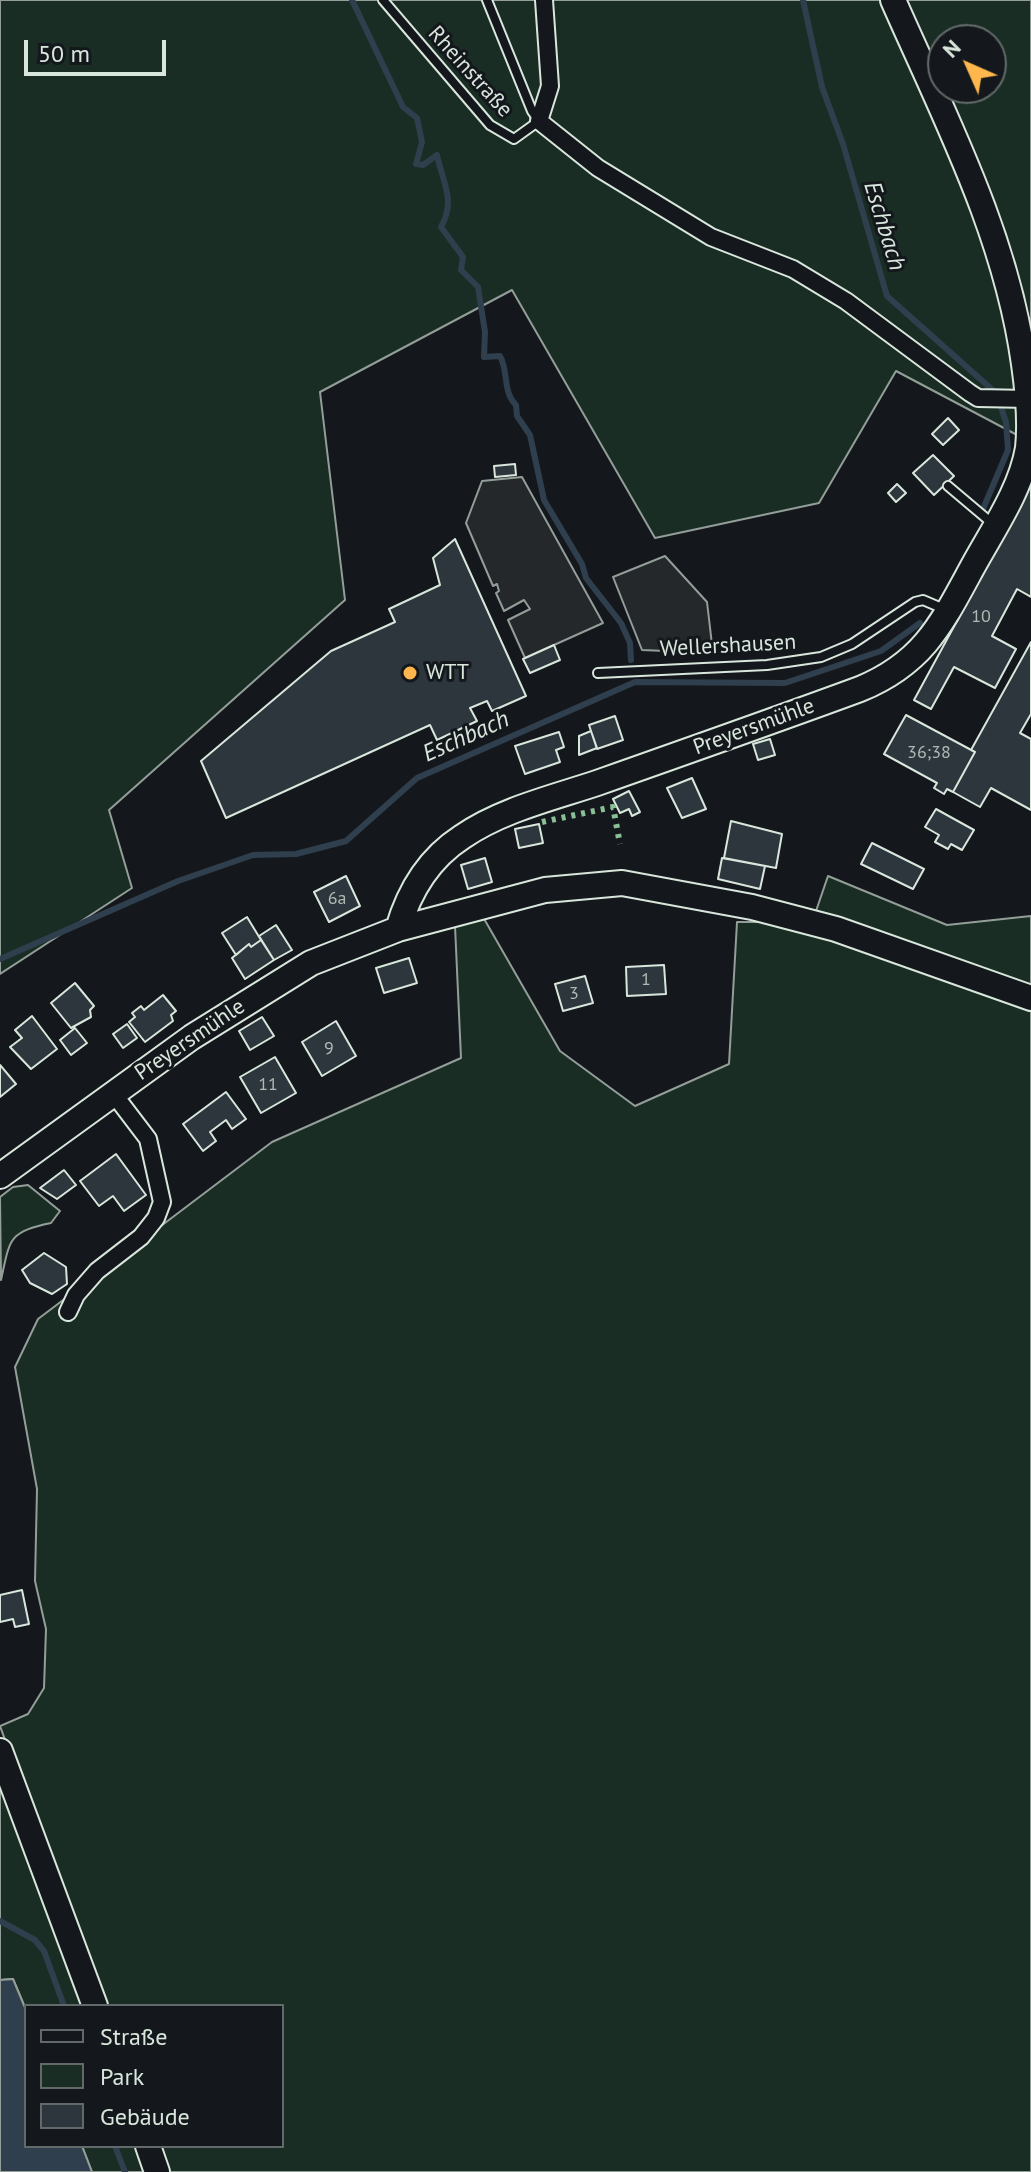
<!DOCTYPE html>
<html>
<head>
<meta charset="utf-8">
<style>
  body { margin:0 }
  #map { position:relative; width:1031px; height:2172px; overflow:hidden; background:#14181c; font-family:"PT Sans",sans-serif }
  canvas { display:block }
  .legend { position:absolute; left:24px; top:2004px; width:260px; height:144px; box-sizing:border-box; background:#14181c; border:2px solid #626a69; margin:0; padding:10px 14px; list-style:none; font-size:24px; color:#d8e6dc }
  .legend li { display:flex; align-items:center; gap:16px; height:40px }
  .legend b { width:40px; border:2px solid #626a69 }
  .north { position:absolute; left:927px; top:24px; width:80px; height:80px; box-sizing:border-box; background:#14181c; border:2px solid #626a69; border-radius:50%; rotate:315deg; font-size:22px; font-weight:700; line-height:32px; text-align:center; color:#d8e6dc }
  .north::after { content:''; display:block; margin:auto; width:28px; height:36px; background:#ffb74d; clip-path:polygon(50% 0,100% 100%,50% 72%,0 100%) }
  .scale { position:absolute; left:24px; top:40px; width:142px; height:36px; box-sizing:border-box; border:4px solid #d8e6dc; border-top:0; padding-left:10px; font-size:24px; line-height:28px; white-space:nowrap; color:#d8e6dc; -webkit-text-stroke:6px #14181c; paint-order:stroke }
</style>
</head>
<body>
<div id="map">
<canvas width="1031" height="2172"></canvas>
<ul class="legend">
<li><b style="height:10px;background:#14181c"></b>Straße</li>
<li><b style="height:22px;background:#1a2d24"></b>Park</li>
<li><b style="height:22px;background:#2c363c"></b>Gebäude</li>
</ul>
<div class="north">N</div>
<div class="scale">50 m</div>
</div>
<script>
const g = document.querySelector('canvas').getContext('2d');
g.lineJoin = 'round';
function fillPath(path, color) { g.fillStyle = color; g.fill(path, 'evenodd'); }
function trace(path, color, width, dash) { g.strokeStyle = color; g.lineWidth = width; g.lineCap = dash ? 'butt' : 'round'; g.setLineDash(dash || []); g.stroke(path); }
function label(font, color, halo, rows, align = 'center') {
  g.font = font + ' "PT Sans",sans-serif'; g.lineWidth = 6; g.setLineDash([]); g.textBaseline = 'middle'; g.strokeStyle = halo; g.fillStyle = color; for (const [text, x, y, turn = 0] of rows) {
    g.save(); g.translate(x, y); g.rotate((+turn || 0) * Math.PI / 180); g.textAlign = isNaN(turn) ? turn : align; if (halo) g.strokeText(text, 0, 0); g.fillText(text, 0, 0); g.restore();
  }
}
const green = new Path2D(`
  M0 0H884C944 139 1021 281 1019 436L896 371 819 503 655 538 512 290 320 392 345 600 109 810 132 888 0 974Z
  M904 0H1031V348C1009 224 953 115 904 0ZM943 40H991V88H943Z
  M828 876 947 925 1031 916V986L874 929 816 911Z
  M483 917 560 1051 635 1106 729 1064 737 922H786L1031 1009V2172H165L155 2146H282V2006H103L0 1726 28 1714 44 1688 46 1629 35 1581 37 1489 15 1367 38 1319 272 1142 461 1058 455 926Z
  M28 1185 60 1211 51 1223C8 1232 10 1239 1 1280L0 1197 13 1187Z
  M0 1777 87 2006H26V2010L13 1979 0 1980Z
  M82 2146H136L146 2172H92Z`);
const parking = new Path2D(`
  M522 477 603 623 525 658 508 620 530 609 524 600 504 611 496 593 499 591 497 584 493 586 466 523 482 481Z
  M665 556 707 602 713 653 642 650 613 577Z`);
const water = new Path2D(`
  M13 1979 26 2010V2146H82L92 2172H0V1980Z`);
const stream = new Path2D(`
  M352 0 403 107 417 118 422 142 416 164 423 165 437 155C443 183 456 201 441 227L463 257 461 270 478 287 485 332 484 357 500 356C509 372 502 391 516 405L517 416 530 435 544 500 582 564 586 578 621 623 630 643 631 660
  M803 0 822 87 843 144 887 296 996 393 1006 422 1008 450 983 509
  M0 959 178 881 253 855 296 854 346 841 417 778 635 682 785 683 881 651 920 623
  M0 1921 35 1940 44 1951 64 2006
  M115 2146 125 2172`);
const building = new Path2D(`
  M948 418 959 430 943 445 932 434Z
  M933 455 954 476 934 495 913 473Z
  M515 464 516 475 495 477 494 466Z
  M897 484 906 493 896 502 888 493Z
  M1031 485V597L1017 589 992 636 1016 649 995 688 954 667 931 709 914 700Z
  M455 539 526 696 492 711 487 701 470 708 477 721 437 740 430 725 226 818 201 761 331 651 395 622 389 609 440 585 433 558Z
  M1031 642V714L1020 733 1031 739V810L991 788 980 807 953 792 975 752 971 750Z
  M554 645 560 660 530 673 523 659Z
  M906 715 975 752 953 792 947 789 944 794 934 788 937 783 884 754Z
  M615 716 623 740 597 749 589 725Z
  M591 731 597 748 579 755V736Z
  M559 732 564 747 556 750 560 762 525 774 515 746Z
  M770 739 775 755 758 760 753 744Z
  M692 778 706 809 682 818 667 788Z
  M629 791 640 812 632 816 629 809 620 813 613 799Z
  M936 809 974 830 962 850 951 844 948 849 935 842 939 835 925 827Z
  M731 821 782 834 776 868 724 858Z
  M539 824 543 843 519 848 515 829Z
  M872 843 924 869 913 889 861 864Z
  M485 858 492 882 468 889 461 865Z
  M722 858 765 866 760 889 718 879Z
  M346 876 360 906 329 922 314 892Z
  M247 917 261 940 251 947 249 944 236 955 222 933Z
  M276 925 292 950 274 960 259 936Z
  M261 940 274 960 245 979 232 958 249 944 251 947Z
  M409 958 417 983 384 993 376 968Z
  M664 965 666 994 627 996 626 967Z
  M585 976 593 1003 563 1011 555 984Z
  M75 983 94 1006 90 1010 91 1017 71 1028 51 1003Z
  M163 995 176 1011 171 1015 173 1021 145 1042 129 1022 135 1017 132 1013 141 1006 144 1010Z
  M32 1016 57 1049 31 1069 10 1047 22 1038 15 1030Z
  M262 1017 274 1036 250 1050 239 1031Z
  M336 1021 356 1056 322 1076 302 1042Z
  M127 1024 137 1038 123 1048 113 1034Z
  M75 1028 87 1043 71 1055 60 1040Z
  M275 1057 296 1093 261 1113 240 1077Z
  M0 1065 16 1084 0 1097Z
  M226 1092 246 1119 232 1129 226 1120 210 1132 216 1141 203 1151 183 1124Z
  M116 1154 146 1195 124 1211 113 1196 99 1206 80 1181Z
  M64 1170 76 1185 57 1199 40 1188Z
  M44 1253 66 1267 67 1284 52 1294 30 1283 22 1270Z
  M22 1590 29 1624 15 1627 13 1619 0 1622V1595Z`);
const lane = new Path2D(`
  M383 0 490 125 514 139 539 121 532 111 487 0
  M948 486 993 524
  M598 673 767 665 821 657 852 644 915 602 923 600 944 609`);
const street = new Path2D(`
  M544 0 550 86 539 121 598 168 711 237 793 269 846 301 970 393 978 398 1029 399
  M68 1312 76 1295 97 1271 141 1237 156 1218 162 1202 148 1139 113 1093`);
const secondary = new Path2D(`
  M398 929C409 891 428 859 462 837 501 810 552 798 597 783 685 752 773 721 860 689 923 663 941 625 972 568 992 531 1021 490 1028 448 1031 420 1028 392 1024 364 1006 234 945 118 893 0
  M0 1176 192 1037 311 963 398 929 545 890 622 883 752 907 836 929 1031 998
  M0 1751 95 2006
  M148 2146 157 2172`);
const hedge = new Path2D(`
  M542 822 613 807 620 844`);
const markers = [
  [410,673,8,"#ffb74d"]
];
const numberNames = [
  ["10",981,617],
  ["36;38",929,753],
  ["6a",337,899],
  ["1",646,980],
  ["3",574,994],
  ["9",329,1049],
  ["11",268,1085]
];
const streetNames = [
  ["Rheinstraße",470,72,48],
  ["Wellershausen",728,646,-3],
  ["Preyersmühle",754,727,-20],
  ["Preyersmühle",190,1040,-34]
];
const poiNames = [
  ["WTT",426,673]
];
const waterNames = [
  ["Eschbach",884,226,73],
  ["Eschbach",466,737,-24]
];
fillPath(green, '#1a2d24');
trace(green, '#939e99', 2);
fillPath(parking, '#24282b');
trace(parking, '#939e99', 2);
fillPath(water, '#2f3f4d');
trace(water, '#939e99', 2);
trace(stream, '#2f3f4d', 6);
fillPath(building, '#2c363c');
trace(building, '#d8e6dc', 2);
trace(lane, '#d8e6dc', 12);
trace(street, '#d8e6dc', 20);
trace(secondary, '#d8e6dc', 28);
trace(lane, '#14181c', 8);
trace(street, '#14181c', 16);
trace(secondary, '#14181c', 24);
trace(hedge, '#8ac095', 6, [4, 6]);
for (const [x, y, r, color] of markers) { const dot = new Path2D(); dot.arc(x, y, r, 0, 2 * Math.PI); g.fillStyle = color; g.fill(dot); trace(dot, '#14181c', 3); }
label('18px', '#adbab4', null, numberNames);
label('22px', '#d8e6dc', '#14181c', streetNames);
label('22px', '#d8e6dc', '#14181c', poiNames, 'left');
label('italic 24px', '#d8e6dc', '#14181c', waterNames);
</script>
</body>
</html>
